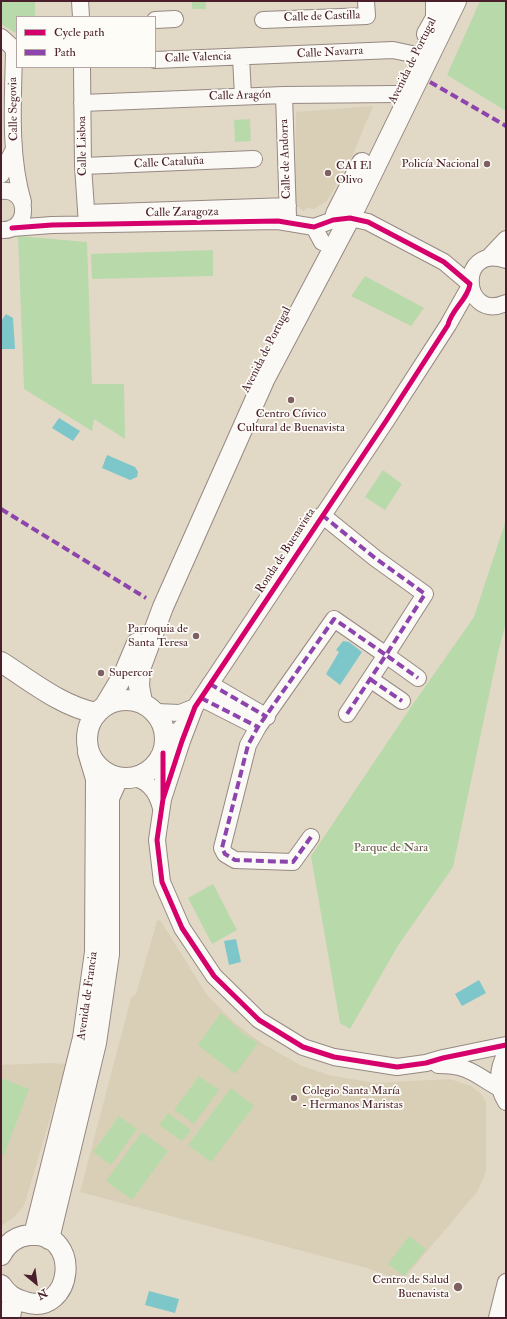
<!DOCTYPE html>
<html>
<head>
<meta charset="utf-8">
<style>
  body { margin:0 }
  #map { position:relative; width:507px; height:1319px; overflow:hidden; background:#e2d8c6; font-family:"IM FELL Double Pica",serif }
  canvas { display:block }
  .frame { position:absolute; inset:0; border:2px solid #4a1f2b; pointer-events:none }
  .legend { position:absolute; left:16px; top:16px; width:140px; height:52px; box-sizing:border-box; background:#fdfcf7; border:1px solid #b5a4a5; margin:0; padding:5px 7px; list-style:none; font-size:12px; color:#4a1f2b }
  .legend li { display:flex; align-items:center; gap:8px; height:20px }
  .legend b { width:20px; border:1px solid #b5a4a5 }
  .north { position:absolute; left:16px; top:1263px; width:40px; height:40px; -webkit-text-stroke:3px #fdfcf7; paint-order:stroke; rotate:151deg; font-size:11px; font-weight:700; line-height:16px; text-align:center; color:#4a1f2b }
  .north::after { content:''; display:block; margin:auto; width:14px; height:18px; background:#4a1f2b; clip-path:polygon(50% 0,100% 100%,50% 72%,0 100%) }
</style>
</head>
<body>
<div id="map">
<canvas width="507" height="1319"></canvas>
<div class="frame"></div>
<ul class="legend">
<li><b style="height:5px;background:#d6006c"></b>Cycle path</li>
<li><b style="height:5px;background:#8e44ad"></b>Path</li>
</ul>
<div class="north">N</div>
</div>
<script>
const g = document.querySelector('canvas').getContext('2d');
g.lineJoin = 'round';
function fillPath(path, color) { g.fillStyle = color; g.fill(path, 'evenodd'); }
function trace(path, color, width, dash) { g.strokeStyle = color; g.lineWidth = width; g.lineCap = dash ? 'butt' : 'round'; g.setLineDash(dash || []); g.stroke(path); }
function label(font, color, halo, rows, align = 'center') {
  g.font = font + ' "IM FELL Double Pica",serif'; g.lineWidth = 3.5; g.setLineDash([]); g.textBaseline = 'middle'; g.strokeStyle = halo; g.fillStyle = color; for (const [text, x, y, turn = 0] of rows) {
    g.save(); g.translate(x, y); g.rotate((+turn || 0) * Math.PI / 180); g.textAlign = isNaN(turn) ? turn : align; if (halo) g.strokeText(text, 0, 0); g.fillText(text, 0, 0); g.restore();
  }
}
const built = new Path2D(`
  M373 106 351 159 327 201 314 209 307 208 304 211 299 208 295 203 296 112Z
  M160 920 207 995 235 1023 263 1044 300 1065 328 1075 374 1083 450 1079 471 1086 481 1094 486 1102V1172L477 1192 402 1281 367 1268 80 1192 131 998 136 994 157 921Z
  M50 1063 66 1064 24 1206 13 1218 1 1226V1065Z`);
const green = new Path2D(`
  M1 1H35V17H17V34L1 24Z
  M192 1H206V9H192Z
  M480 1H506V111L447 75Z
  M250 119 251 141 235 142 234 120Z
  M18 236 87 242 92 384H124L125 439 94 419 92 431 24 389Z
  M213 250V276L92 279 91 254Z
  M365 276 424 308 411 326 351 296Z
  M383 470 402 484 385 510 365 497Z
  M506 520V622L497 657 453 867 399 944 350 1029 340 1023 311 856 411 707 474 617Z
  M213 884 237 930 212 944 188 898Z
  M221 1013 245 1035 258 1043 235 1074 198 1045Z
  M199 1076 219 1090 194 1124 174 1110Z
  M1 1078 29 1089 4 1155 1 1154Z
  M231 1088 254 1106 211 1162 188 1145Z
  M168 1113 191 1130 182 1141 159 1125Z
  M119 1116 137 1129 111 1165 93 1152Z
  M142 1132 168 1151 132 1200 106 1181Z
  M409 1236 426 1249 404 1276 388 1264Z`);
const water = new Path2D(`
  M6 314 13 318 15 349H2L1 321Z
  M59 418 80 431 73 441 52 428Z
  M107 455 135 467 138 472 137 477 130 480 102 468Z
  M343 641 349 642 362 652 340 685 326 674 339 652 336 650Z
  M236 939 241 962 229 965 224 941Z
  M479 980 486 993 462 1006 455 994Z
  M149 1291 179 1299 175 1313 145 1305Z`);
const minor = new Path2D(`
  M80 1 81 17
  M155 20 175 19
  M263 20 367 16 366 1
  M1 37 11 46 17 55
  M14 52C13 101 9 155 23 202
  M241 57 243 96
  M155 60 393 50 412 54 417 57
  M82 67 83 166 87 224
  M284 95 288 217
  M82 103 284 95 397 94
  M83 166 254 159
  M1 175 14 149
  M1 191C30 187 31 232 1 230
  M86 213 288 206
  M314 227 322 242
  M12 228 52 225 278 221 314 227 333 220 350 218 368 222 444 262 470 284
  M488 258 506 239
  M506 260C456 243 462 323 506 303
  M322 515 375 558 425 594 386 655 418 678
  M370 679 402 701
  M210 684 267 717
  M201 698 258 727
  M156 712 180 713 195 707
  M166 742 187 722
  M163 753V799L157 840 162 882 182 928 214 976 259 1020 303 1047 334 1057 397 1067 426 1063 443 1058 506 1045
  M131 778C148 779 157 792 161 808
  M163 799 182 741 195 707 386 421 448 325 470 286
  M311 837 293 862 235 860 225 854 222 848 248 745 258 727 334 619 386 655 347 714
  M506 1053C497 1070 496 1086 506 1102
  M438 1065C469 1065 474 1074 499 1088
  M497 1318 506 1282`);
const major = new Path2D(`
  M427 34 436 18V1
  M336 214 362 163
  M1 662C31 681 61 706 96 713
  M87 739a39 39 0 1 1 78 0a39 39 0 1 1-78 0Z
  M142 702 139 686 140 669 163 607 265 378 356 206 456 1
  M106 704 124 674 137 643
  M34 1235 83 1038 95 952 96 779 88 752
  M49 1239 96 1043 109 954V798L118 778
  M1 1255C7 1243 17 1236 30 1235 83 1231 73 1317 25 1302 14 1299 8 1295 1 1285
  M10 1318 13 1298`);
const quiet = new Path2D(`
  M430 82 506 126
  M1 509 146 598
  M322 515 375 558 425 594 386 655 418 678
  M370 679 402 701
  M210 684 267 717
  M201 698 258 727
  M311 837 293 862 235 860 225 854 222 848 248 745 258 727 334 619 386 655 347 714`);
const cycleway = new Path2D(`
  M12 228 52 225 278 221 314 227 333 220 350 218 368 222 444 262 470 284C468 299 451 310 448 325L386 421 195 707 182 741 163 799
  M163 753V799L157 840 162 882 182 928 214 976 259 1020 303 1047 334 1057 397 1067 426 1063 443 1058 506 1045`);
const markers = [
  [487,164,4,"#7f6061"],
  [328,173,4,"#7f6061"],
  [291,400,4,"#7f6061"],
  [196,636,4,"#7f6061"],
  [101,673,4,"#7f6061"],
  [294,1098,4,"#7f6061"],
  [458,1287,5,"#7f6061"]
];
const streetNames = [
  ["Calle de Castilla",322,17,-2],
  ["Calle Navarra",330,53,-3],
  ["Calle Valencia",198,58,-2],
  ["Avenida de Portugal",413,61,-64],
  ["Calle Aragón",240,96,-2],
  ["Calle Segovia",14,109,-91],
  ["Calle Lisboa",83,146,-91],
  ["Calle de Andorra",286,159,-92],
  ["Calle Cataluña",169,163,-3],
  ["Calle Zaragoza",182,213,-1],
  ["Avenida de Portugal",267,350,-63],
  ["Ronda de Buenavista",286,551,-57],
  ["Avenida de Francia",88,996,-82]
];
const poiNames = [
  ["Policía Nacional",479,164],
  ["CAI El",336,166,"left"],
  ["Olivo",336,180,"left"],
  ["Centro Cíivico",291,414,"center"],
  ["Cultural de Buenavista",291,428,"center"],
  ["Parroquia de",188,629],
  ["Santa Teresa",188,643],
  ["Supercor",109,673,"left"],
  ["Colegio Santa María",302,1091,"left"],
  ["- Hermanos Maristas",302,1105,"left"],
  ["Centro de Salud",449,1280],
  ["Buenavista",449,1294]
];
const parkNames = [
  ["Parque de Nara",391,848]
];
fillPath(built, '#d9cfb6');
fillPath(green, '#b8daaa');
fillPath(water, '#7dc6ca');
trace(minor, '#958982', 18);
trace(major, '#958982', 22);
trace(minor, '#fbf9f6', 16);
trace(major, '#fbf9f6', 20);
trace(quiet, '#8e44ad', 4, [8, 4]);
trace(cycleway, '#d6006c', 5);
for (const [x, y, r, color] of markers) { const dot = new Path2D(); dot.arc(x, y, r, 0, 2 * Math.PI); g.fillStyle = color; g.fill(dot); trace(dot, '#fdfcf7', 1.5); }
label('12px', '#4a1f2b', '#fdfcf7', streetNames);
label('12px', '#4a1f2b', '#fdfcf7', poiNames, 'right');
label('12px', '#61574a', '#fdfcf7', parkNames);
</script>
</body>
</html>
